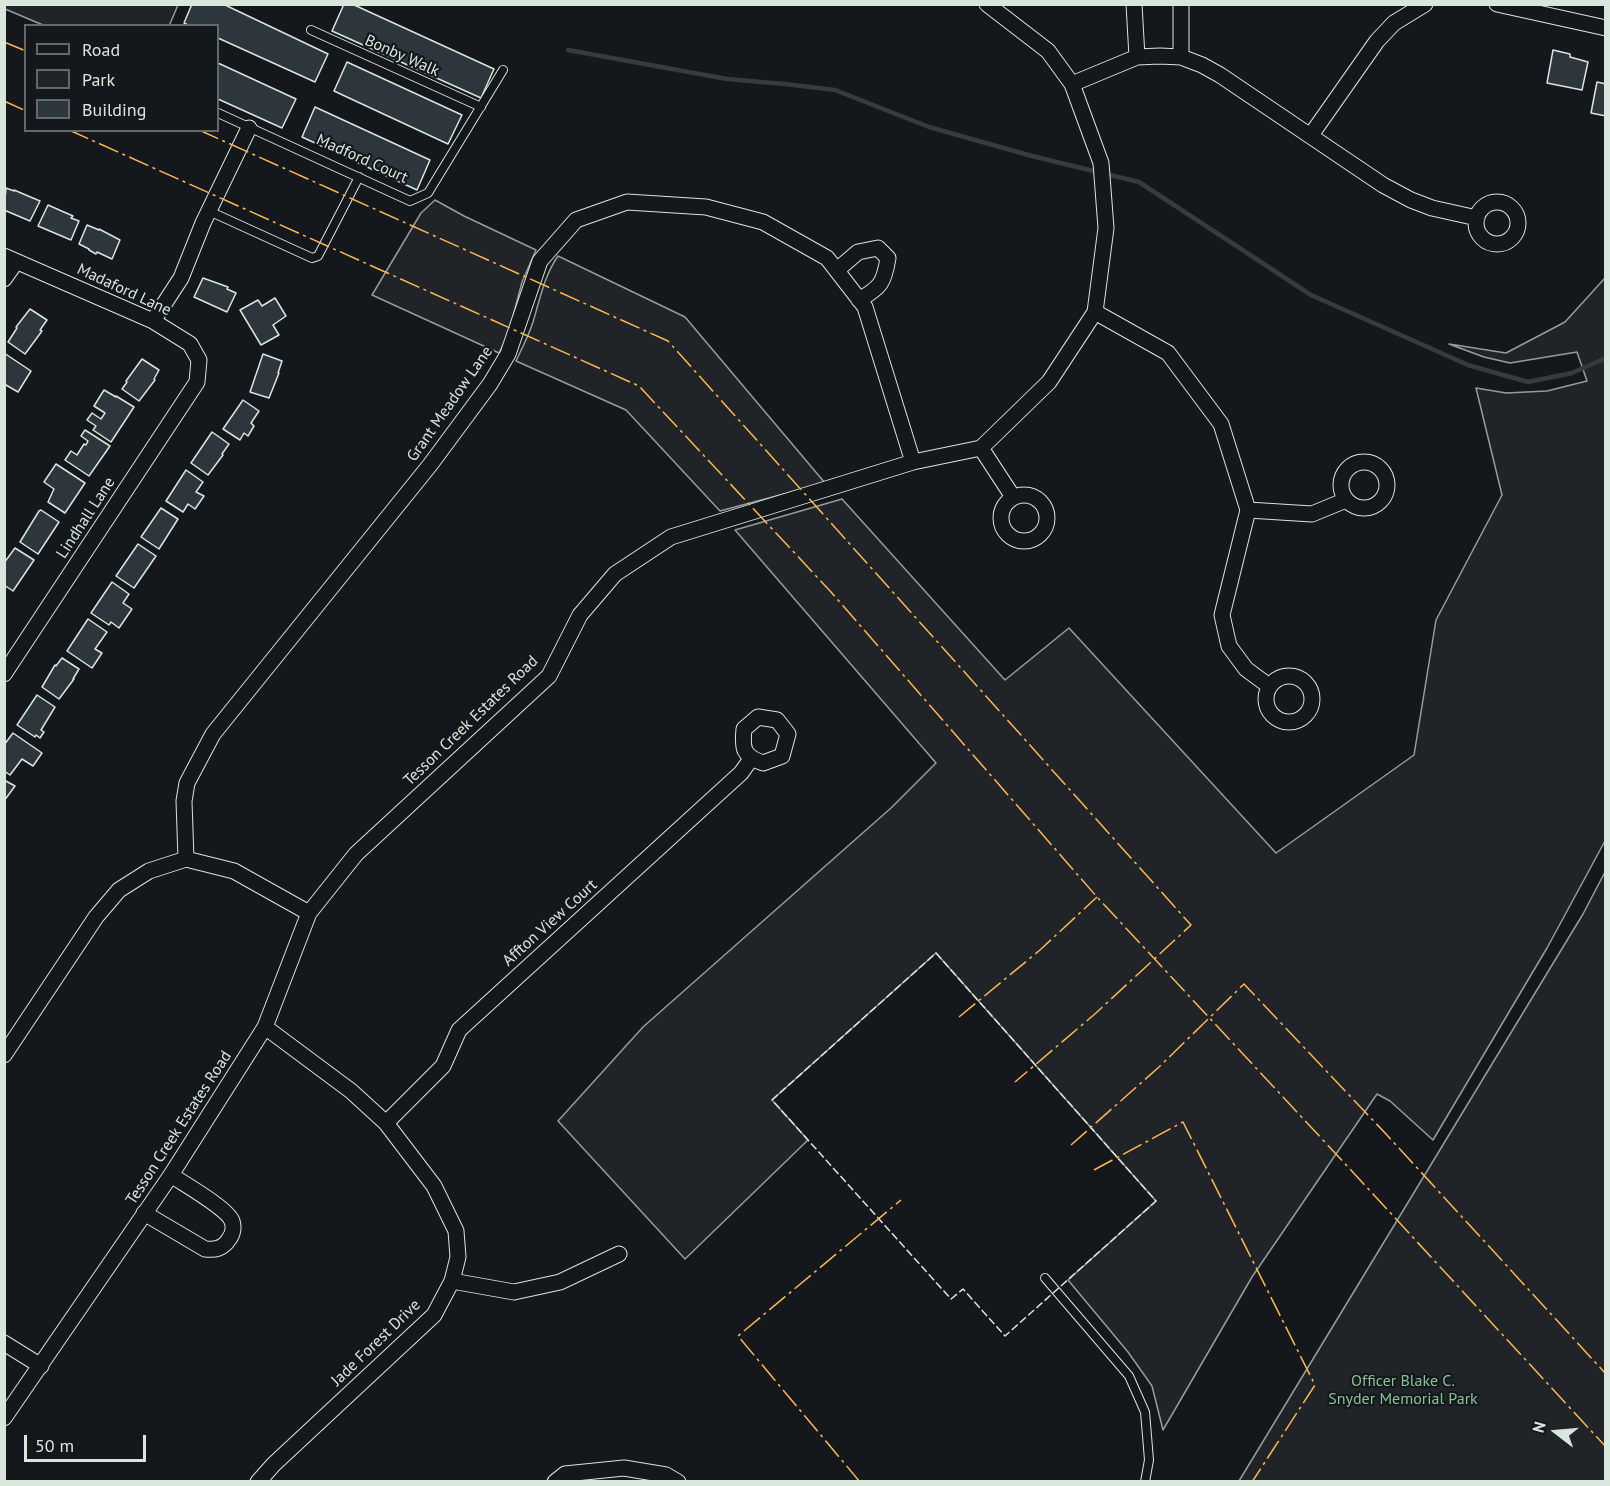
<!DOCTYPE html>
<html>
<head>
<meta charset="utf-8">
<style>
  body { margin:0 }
  #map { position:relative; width:1610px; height:1486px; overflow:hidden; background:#14181c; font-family:"PT Sans",sans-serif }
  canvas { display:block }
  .frame { position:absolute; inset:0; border:6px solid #d8e6dc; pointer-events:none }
  .legend { position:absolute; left:24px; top:24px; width:195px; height:108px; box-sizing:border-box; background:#14181c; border:2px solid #626a69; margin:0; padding:8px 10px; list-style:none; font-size:18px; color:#d8e6dc }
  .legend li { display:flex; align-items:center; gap:12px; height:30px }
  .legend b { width:30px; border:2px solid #626a69 }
  .north { position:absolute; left:1526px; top:1402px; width:60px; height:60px; -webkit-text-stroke:4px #14181c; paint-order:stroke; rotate:286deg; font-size:16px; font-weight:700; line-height:24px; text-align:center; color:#d8e6dc }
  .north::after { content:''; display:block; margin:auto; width:21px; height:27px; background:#d8e6dc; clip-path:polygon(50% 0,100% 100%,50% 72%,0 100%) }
  .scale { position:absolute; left:24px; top:1435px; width:122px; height:27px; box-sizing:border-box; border:3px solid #d8e6dc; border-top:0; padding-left:8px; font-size:18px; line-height:21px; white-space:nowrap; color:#d8e6dc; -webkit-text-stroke:4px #14181c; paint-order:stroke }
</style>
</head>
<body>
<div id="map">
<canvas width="1610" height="1486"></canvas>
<div class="frame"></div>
<ul class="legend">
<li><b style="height:8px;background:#14181c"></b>Road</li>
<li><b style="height:16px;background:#202428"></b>Park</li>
<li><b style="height:16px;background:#2c363c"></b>Building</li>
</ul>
<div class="north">N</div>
<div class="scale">50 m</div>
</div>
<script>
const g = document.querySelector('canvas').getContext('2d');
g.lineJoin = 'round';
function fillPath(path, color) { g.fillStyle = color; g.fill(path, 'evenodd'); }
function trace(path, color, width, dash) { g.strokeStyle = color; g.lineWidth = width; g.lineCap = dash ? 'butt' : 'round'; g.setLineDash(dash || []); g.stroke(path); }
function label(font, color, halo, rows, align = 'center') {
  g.font = font + ' "PT Sans",sans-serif'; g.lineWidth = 4.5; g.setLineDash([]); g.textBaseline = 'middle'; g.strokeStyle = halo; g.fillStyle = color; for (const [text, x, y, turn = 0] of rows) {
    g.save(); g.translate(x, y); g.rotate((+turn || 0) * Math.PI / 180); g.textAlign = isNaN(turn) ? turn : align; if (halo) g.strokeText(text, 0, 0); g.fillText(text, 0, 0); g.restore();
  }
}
const green = new Path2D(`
  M4 5 5 4 178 5 169 26 43 25 5 9Z
  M435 200 464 216 536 250 522 282 508 335 499 353 372 295 421 213Z
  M558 256 685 317 825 483 720 511 626 410 516 361C522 348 529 335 533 322 540 299 544 276 558 256Z
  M1605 278V841L1547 948 1433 1140 1390 1101 1377 1094 1252 1277 1163 1430 1152 1386 1128 1352 1068 1280 1156 1201 936 953 772 1100 808 1140 685 1259 558 1121 643 1027 891 808 936 763 735 530 842 499 1005 680 1069 628 1276 853 1414 755 1436 620 1502 495 1476 388 1506 393 1547 391 1587 381 1577 352 1510 363 1484 357 1449 344 1506 353 1565 322Z
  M1605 872V1481H1239L1583 914Z`);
const stream = new Path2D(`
  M568 50 727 79 785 84 835 90 929 127 1032 156 1139 182 1311 295 1468 365 1528 382 1572 373 1606 358`);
const building = new Path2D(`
  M192 4H223L328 54 315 82 218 38V26H190L184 23Z
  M344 4H352L494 69 481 98 332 31Z
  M1553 50 1570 54V57L1588 62 1582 90 1547 83Z
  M347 62 462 115 448 144 334 91Z
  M218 63 296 99 282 128 218 99Z
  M1597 82 1606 84V116L1591 113Z
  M315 107 430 160 417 190 302 137Z
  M6 188 14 191V190L40 201 30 221 4 210Z
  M48 205 73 216 71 218 79 221 71 240 38 226Z
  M87 225 99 230V229L120 240 112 259 97 252 96 254 89 250V249L79 244Z
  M203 278 228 287 227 289 236 293 227 312 194 297Z
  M275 298 286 316 273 325 279 335 261 345 240 310 258 300 262 306Z
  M30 309 47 320 40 330 42 331 25 354 8 342 17 328 16 327Z
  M4 353 31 371 18 392 6 385 4 387Z
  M263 354 282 361 278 373H279L269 398 250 392Z
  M142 359 159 370 154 379 155 380 139 401 122 389 127 382 126 381Z
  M104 390 116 397V396L134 407 111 442 93 430 96 426 87 420 92 413 101 419 105 413 94 406Z
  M243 400 259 411 251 423 254 426 248 436 244 433 240 440 223 429Z
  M85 430 110 446 89 476 65 460 71 451 77 455 84 444 86 445 88 441 81 436Z
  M212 432 229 444 222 454 223 455 208 475 191 463Z
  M56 464 85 483 65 513 48 502 54 489 44 482Z
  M186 470 203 482 196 492 204 496 195 509 188 504 183 512 166 501Z
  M161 508 178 519 159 549 141 537Z
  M41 510 59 522 38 554 20 542 39 511Z
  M138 544 156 556 134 588 116 576Z
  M15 548 34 560 13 591 4 585V563Z
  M112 582 129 594 123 603 132 609 119 628 111 622 109 625 91 613Z
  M88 619 107 632 95 649 102 653 92 668 67 651Z
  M62 658 79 669 73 679H74L59 699 42 687 55 665 56 666Z
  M37 695 55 707 41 730 44 732 40 738 36 735 35 737 17 725Z
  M13 733 42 753 33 766 22 759 10 775 4 771V745Z
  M4 780 15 786 4 801Z`);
const service = new Path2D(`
  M311 30 481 107
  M218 113 410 201 428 193 503 70
  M209 211 312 258 318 256 359 177
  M1045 1278 1129 1376 1145 1412 1149 1460 1145 1482`);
const minor = new Path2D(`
  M1134 4 1137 57
  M1497 4 1606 28
  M1181 57V4
  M1072 84 1137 57 1160 56 1181 57 1202 65 1220 75 1383 185 1411 200 1432 208 1477 218
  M1311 135 1377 41 1394 23 1425 4
  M1476 223a21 21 0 1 1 42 0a21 21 0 1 1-42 0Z
  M4 256 153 321 190 344 199 360 197 382 4 674
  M837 270 858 252 878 248 888 258C884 283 881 287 859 300
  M4 279 16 262
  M1095 312 1168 353 1221 424 1248 510 1222 615 1229 646 1246 669 1269 686
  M153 321 181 278 203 223 249 128
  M981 448 1013 497
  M1341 485a23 23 0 1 1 46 0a23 23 0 1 1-46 0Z
  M1001 518a23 23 0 1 1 46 0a23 23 0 1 1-46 0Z
  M1248 510 1312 514 1346 500
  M1266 699a23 23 0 1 1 46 0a23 23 0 1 1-46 0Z
  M758 717 777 720 788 734 782 756 763 763C743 756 742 749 744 729Z
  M186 859 184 801 187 783 213 734 430 465 490 384 508 354 540 261 576 220 627 202 706 207 763 222 827 258 865 307 913 462
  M4 1055 96 917 119 890 149 871 186 859 234 871 309 913
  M386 1123 443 1066 459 1030 741 773 751 759
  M144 1213 205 1249C215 1250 223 1249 229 1239 233 1234 234 1227 232 1221 227 1208 184 1184 171 1175
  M452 1281 514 1292 560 1282 619 1254
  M4 1343 41 1366
  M4 1418 171 1175 265 1027 309 913 356 854 549 676 580 615 615 574 671 537 913 462 981 448 1049 382 1095 312 1106 228 1101 163 1072 84 1048 51 987 4
  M258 1482 274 1464 434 1315 452 1281 458 1257 456 1231 434 1186 386 1123 351 1091 265 1027
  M555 1482 565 1474 624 1468 666 1475 678 1482`);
const fence = new Path2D(`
  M936 953 1156 1201 1005 1336 963 1289 951 1299 772 1100Z`);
const power = new Path2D(`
  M4 42 26 51
  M4 101 26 111
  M69 130 639 386 831 592 1097 897 1349 1168 1606 1447
  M199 130 668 341 1191 925 1096 1013 1015 1082
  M959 1017 1040 950 1097 897
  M1071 1145 1159 1067 1244 984 1386 1134 1606 1374
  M1094 1170 1183 1122 1315 1385 1252 1482
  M860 1482 738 1336 901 1200`);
const streetNames = [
  ["Bonby Walk",402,56,24],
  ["Madford Court",362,159,24],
  ["Madaford Lane",124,290,25],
  ["Grant Meadow Lane",450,404,-55],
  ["Lindhall Lane",86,518,-57],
  ["Tesson Creek Estates Road",471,721,-44],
  ["Affton View Court",550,923,-42],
  ["Tesson Creek Estates Road",179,1128,-57],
  ["Jade Forest Drive",376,1343,-44]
];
const parkNames = [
  ["Officer Blake C.",1403,1381],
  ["Snyder Memorial Park",1403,1399]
];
fillPath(green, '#202428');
trace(green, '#939e99', 1.5);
trace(stream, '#363b3e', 4.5);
fillPath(building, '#2c363c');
trace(building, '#d8e6dc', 1.5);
trace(service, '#d8e6dc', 10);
trace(minor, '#d8e6dc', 17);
trace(service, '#14181c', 8);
trace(minor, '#14181c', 15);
trace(fence, '#d8e6dc', 1.5, [8, 3]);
trace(power, '#ffb74d', 1.5, [21, 4.5, 3, 4.5]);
label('16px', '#d8e6dc', '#14181c', streetNames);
label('16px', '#8ac095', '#14181c', parkNames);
</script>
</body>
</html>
